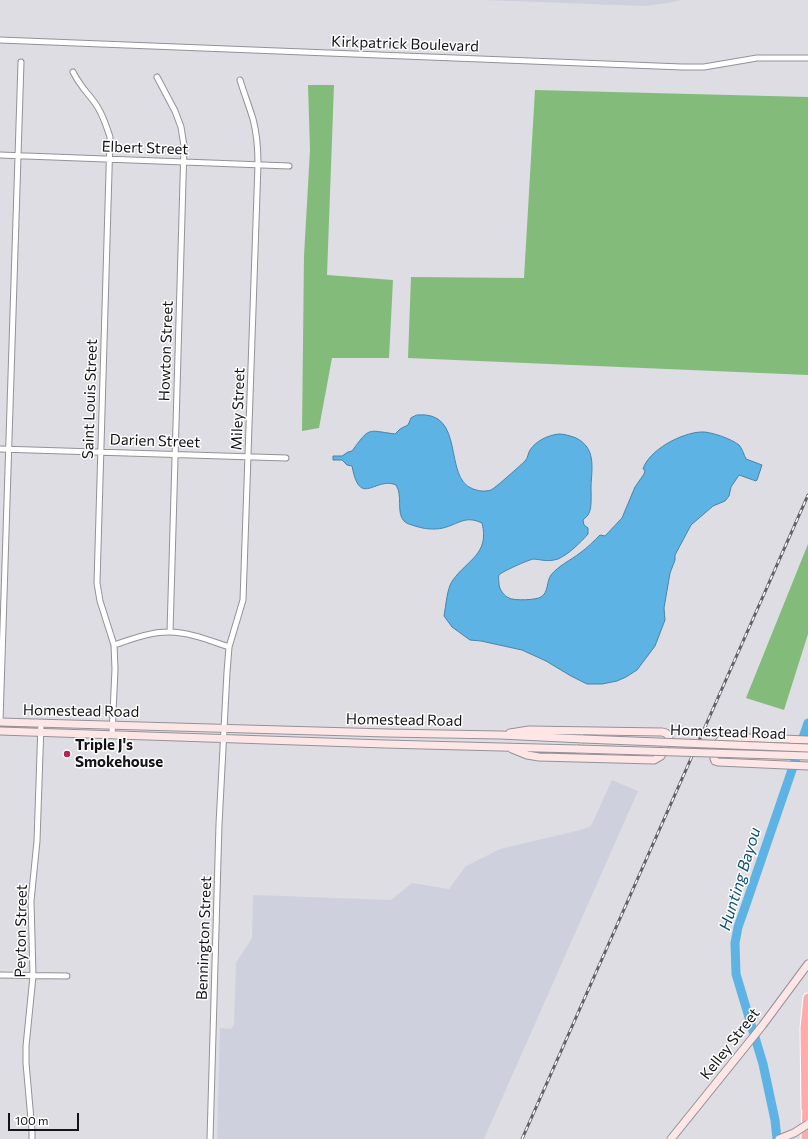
<!DOCTYPE html>
<html>
<head>
<meta charset="utf-8">
<style>
  body { margin:0 }
  #map { position:relative; width:808px; height:1139px; overflow:hidden; background:#dddde3; font-family:Commissioner,sans-serif }
  canvas { display:block }
  .scale { position:absolute; left:8px; top:1113px; width:71px; height:18px; box-sizing:border-box; border:2px solid #141416; border-top:0; padding-left:5px; font-size:12px; line-height:14px; white-space:nowrap; color:#141416; -webkit-text-stroke:3px #fff; paint-order:stroke }
</style>
</head>
<body>
<div id="map">
<canvas width="808" height="1139"></canvas>
<div class="scale">100 m</div>
</div>
<script>
const g = document.querySelector('canvas').getContext('2d');
g.lineJoin = 'round';
function fillPath(path, color) { g.fillStyle = color; g.fill(path, 'evenodd'); }
function trace(path, color, width, dash) { g.strokeStyle = color; g.lineWidth = width; g.lineCap = dash ? 'butt' : 'round'; g.setLineDash(dash || []); g.stroke(path); }
function label(font, color, halo, rows, align = 'center') {
  g.font = font + ' Commissioner,sans-serif'; g.lineWidth = 3; g.setLineDash([]); g.textBaseline = 'middle'; g.strokeStyle = halo; g.fillStyle = color; for (const [text, x, y, turn = 0] of rows) {
    g.save(); g.translate(x, y); g.rotate((+turn || 0) * Math.PI / 180); g.textAlign = isNaN(turn) ? turn : align; if (halo) g.strokeText(text, 0, 0); g.fillText(text, 0, 0); g.restore();
  }
}
const built = new Path2D(`
  M484 0H681L668 3 645 6Z
  M612 780 638 791 484 1139H217L220 1028 231 1029 234 1025 236 963 252 938 253 895 391 900 412 883 449 889 466 866 500 849 580 830 591 826Z`);
const forest = new Path2D(`
  M308 85H334L327 275 393 280 389 358H332L319 428 302 431 304 256 310 150Z
  M535 90 808 97V375L408 358 411 277 524 278Z
  M808 544V634L784 710 746 698Z`);
const water = new Path2D(`
  M417 415C467 410 442 478 473 489 479 491 484 492 491 490 494 489 522 464 525 461 528 458 528 453 530 450 536 441 548 435 559 434 564 434 571 436 576 438 596 448 592 467 591 486 591 493 592 508 589 513 588 516 585 518 583 520L584 525 588 528V534C580 543 569 554 558 559 548 562 543 560 534 559 530 559 501 572 499 575 498 578 499 581 499 584 499 589 504 596 509 598 514 601 537 600 541 597 549 592 546 582 551 575 558 566 571 560 580 553 587 548 594 541 600 535L605 536 622 518 635 487 644 474 645 470 643 469C649 450 681 433 701 432 709 431 732 439 739 445 742 448 744 455 746 459L762 465 757 480 756 481 739 475 731 487 729 496 725 501 713 506 691 525 675 555V560L670 573 664 608 665 620 655 646 637 670 626 677 617 681 602 684H587L571 676 546 661 522 650 481 641 470 640 452 627 444 616C446 606 447 587 453 580 467 560 490 554 482 523 465 515 459 524 443 528 434 530 424 529 415 526 412 525 407 524 404 521 396 513 403 495 396 485 375 476 360 509 352 466L347 465 342 460H333V456H342L348 452 352 451C370 427 366 430 395 434L400 429 408 425 411 418Z`);
const river = new Path2D(`
  M777 1139 775 1120 763 1064 736 974 735 943 738 927 743 913 808 723`);
const minor = new Path2D(`
  M0 40 682 67H704L757 58H808
  M73 72C80 86 86 91 95 103 103 114 106 125 110 137L97 583 100 601 114 645 115 669 112 735
  M157 77 175 111 181 127 184 146 170 632
  M0 155 289 166
  M0 449 286 458
  M114 645C132 639 150 632 169 632 189 632 211 641 229 647
  M0 721 21 62
  M0 975 67 976
  M32 1139V1131L26 1063V1046L33 976 31 901 37 841 41 724
  M210 1139 219 824 227 672 229 647 243 600 258 164C258 149 257 134 253 119 249 106 244 93 240 80`);
const secondary = new Path2D(`
  M0 722 387 733 500 735 583 739
  M0 731 385 744 578 749
  M510 733 529 730 662 732 666 733 669 737 661 756 654 760 539 757 527 755 512 749
  M808 740 725 737C717 740 711 754 715 761L718 762 808 766
  M671 1139 762 1026 808 964`);
const motorway = new Path2D(`
  M806 1108 805 1028 808 998
  M806 1139 807 1103`);
const rail = new Path2D(`
  M522 1139 808 495`);
const secondaryBridge = new Path2D(`
  M583 739 808 748
  M578 749 808 756
  M779 1139 794 1133 808 1124`);
const markers = [
  [67,754,4,"#b62653"]
];
const streetNames = [
  ["Kirkpatrick Boulevard",405,44,2],
  ["Elbert Street",145,148,2],
  ["Howton Street",166,351,-88],
  ["Saint Louis Street",90,399,-88],
  ["Miley Street",238,409,-88],
  ["Darien Street",155,441,2],
  ["Homestead Road",81,711,1],
  ["Homestead Road",404,720,1],
  ["Homestead Road",728,732,2],
  ["Peyton Street",21,931,-89],
  ["Bennington Street",204,938,-88],
  ["Kelley Street",730,1044,-52]
];
const poiNames = [
  ["Triple J's",75,745],
  ["Smokehouse",75,762]
];
const waterNames = [
  ["Hunting Bayou",740,879,-73]
];
fillPath(built, '#cfd0dd');
fillPath(forest, '#83bc7a');
fillPath(water, '#5eb3e5');
trace(water, '#4883a7', 1);
trace(river, '#5eb3e5', 9);
trace(minor, '#929298', 7);
trace(secondary, '#929298', 9);
trace(motorway, '#fff', 11);
trace(minor, '#fff', 5);
trace(secondary, '#ffe6e6', 7);
trace(motorway, '#ffabab', 9);
trace(rail, '#626266', 3);
trace(rail, '#fff', 1.5, [4.5]);
trace(secondaryBridge, '#929298', 9, []);
trace(secondaryBridge, '#ffe6e6', 7);
for (const [x, y, r, color] of markers) { const dot = new Path2D(); dot.arc(x, y, r, 0, 2 * Math.PI); g.fillStyle = color; g.fill(dot); trace(dot, '#fff', 1.5); }
label('15px', '#141416', '#fff', streetNames);
label('bold 15px', '#141416', '#fff', poiNames, 'left');
label('italic 16px', '#0e5173', '#fff', waterNames);
</script>
</body>
</html>
